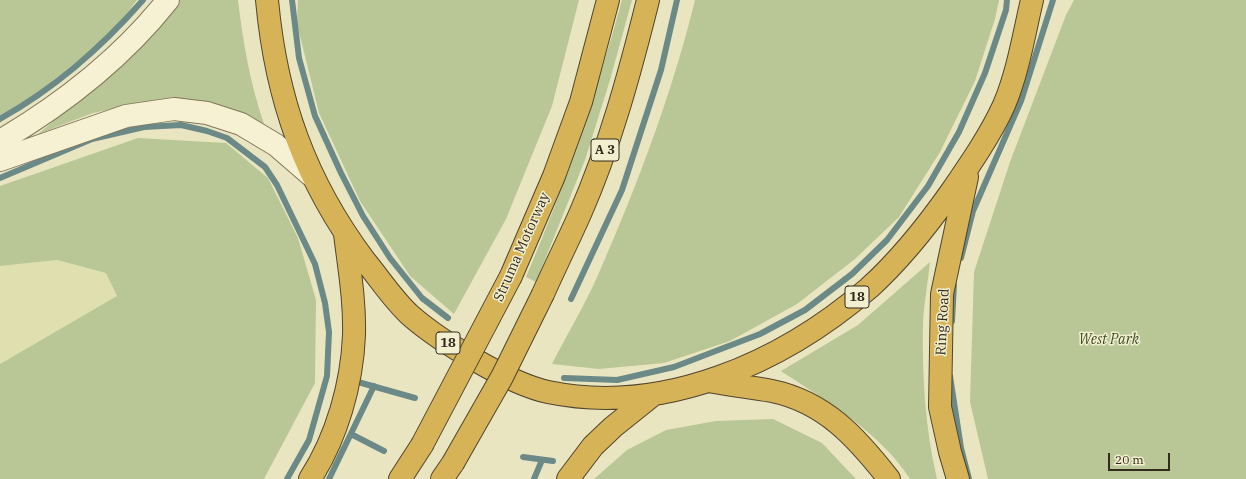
<!DOCTYPE html>
<html>
<head>
<meta charset="utf-8">
<style>
  body { margin:0 }
  #map { position:relative; width:1246px; height:479px; overflow:hidden; background:#eae5c1; font-family:"IBM Plex Serif",serif }
  canvas { display:block }
  .scale { position:absolute; left:1108px; top:453px; width:62px; height:18px; box-sizing:border-box; border:2px solid #332b1d; border-top:0; padding-left:5px; font-size:12px; line-height:14px; white-space:nowrap; color:#332b1d; -webkit-text-stroke:3px #f2eed0; paint-order:stroke }
</style>
</head>
<body>
<div id="map">
<canvas width="1246" height="479"></canvas>
<div class="scale">20 m</div>
</div>
<script>
const g = document.querySelector('canvas').getContext('2d');
g.lineJoin = 'round';
function fillPath(path, color) { g.fillStyle = color; g.fill(path, 'evenodd'); }
function trace(path, color, width, dash) { g.strokeStyle = color; g.lineWidth = width; g.lineCap = dash ? 'butt' : 'round'; g.setLineDash(dash || []); g.stroke(path); }
function label(font, color, halo, rows, align = 'center') {
  g.font = font + ' "IBM Plex Serif",serif'; g.lineWidth = 3; g.setLineDash([]); g.textBaseline = 'middle'; g.strokeStyle = halo; g.fillStyle = color; for (const [text, x, y, turn = 0] of rows) {
    g.save(); g.translate(x, y); g.rotate((+turn || 0) * Math.PI / 180); g.textAlign = isNaN(turn) ? turn : align; if (halo) g.strokeText(text, 0, 0); g.fillText(text, 0, 0); g.restore();
  }
}
const farmland = new Path2D(`
  M57 260 106 273 117 297 0 364V266Z`);
const green = new Path2D(`
  M0 0H137L113 32 0 123Z
  M178 0H238C243 42 250 83 264 124L223 106 181 98 136 104 93 113 38 134 135 53Z
  M298 0H579L552 106 506 219 454 314 410 276 360 201 319 113 297 24Z
  M622 0H632L610 80 585 160 536 282 526 277C565 186 596 95 622 0Z
  M695 0H999L995 19 975 81 940 152 899 217 855 259 797 304 730 341 664 363 599 369 552 364C567 334 585 305 598 275 637 186 672 94 695 0Z
  M1074 0H1246V479H988L970 402 974 272 1010 162 1066 15Z
  M138 138 226 143 268 178 298 238 316 300 315 383 264 479H0V364L117 296 106 273 57 260 0 266V186Z
  M930 262C928 282 924 303 923 323 922 375 925 428 937 479H910C881 433 826 401 781 371L858 325Z
  M773 419 822 443 856 479H594L627 450 666 430 716 421Z`);
const stream = new Path2D(`
  M292 0 299 58 315 116 341 173 363 216 390 258 422 298 448 318
  M0 119C55 88 102 47 143 0
  M0 178 92 139 144 127 181 125 207 131 227 138 265 167 277 185 315 264 325 303 329 332 327 376 309 440 287 479
  M961 258 973 211 1021 101 1053 0
  M571 299 622 190 661 70 677 0
  M952 321 954 285
  M950 376 961 448 969 479
  M564 378 617 380 674 367 760 334 805 310 852 274 887 240 928 186 959 132 985 73 1006 10 1007 0
  M358 382 415 398
  M351 434 384 451
  M523 457 553 461
  M329 479 374 386
  M534 479 542 460`);
const minor = new Path2D(`
  M0 141C63 104 122 58 168 0
  M0 160 126 116 174 109 207 113 241 124 276 145 313 177`);
const highway = new Path2D(`
  M267 0C276 99 305 181 365 261 380 279 394 301 411 316 441 342 510 384 548 392 663 416 782 363 869 288 900 260 927 226 951 192 969 166 991 134 1004 105 1018 72 1024 34 1032 0
  M511 276 554 176 581 102 608 0
  M543 294C555 267 568 241 580 214 610 146 630 72 648 0
  M708 381C729 385 751 387 772 391 825 402 857 438 889 479
  M310 479C337 437 352 384 354 335 355 301 349 267 345 234
  M400 479 422 445
  M442 479 453 463
  M568 479 593 446 613 427 653 395
  M958 479 950 452 940 407 942 294 967 177`);
const highwayBridge = new Path2D(`
  M422 445 511 276
  M453 463 502 377 543 294`);
const shields = [
  [605,150,28],
  [857,297,24],
  [448,343,24]
];
const shieldNames = [
  ["A 3",605,150],
  ["18",857,297],
  ["18",448,343]
];
const streetNames = [
  ["Struma Motorway",522,247,-66],
  ["Ring Road",943,322,-87]
];
const parkNames = [
  ["West Park",1109,340]
];
fillPath(farmland, '#dfdfaf');
fillPath(green, '#b9c796');
trace(stream, '#6b8a87', 6);
trace(minor, '#82765a', 24);
trace(highway, '#50442e', 24);
trace(minor, '#f6f1d3', 22);
trace(highway, '#d5b356', 22);
trace(highwayBridge, '#50442e', 24, []);
trace(highwayBridge, '#d5b356', 22);
for (const [x, y, w] of shields) { const box = new Path2D(); box.roundRect(x - w / 2, y - 11, w, 22, 3); g.fillStyle = '#f2eed0'; g.fill(box); trace(box, '#332b1d', 1); }
label('bold 13px', '#332b1d', null, shieldNames);
label('14px', '#332b1d', '#f2eed0', streetNames);
label('italic 14px', '#3d4e25', '#f2eed0', parkNames);
</script>
</body>
</html>
